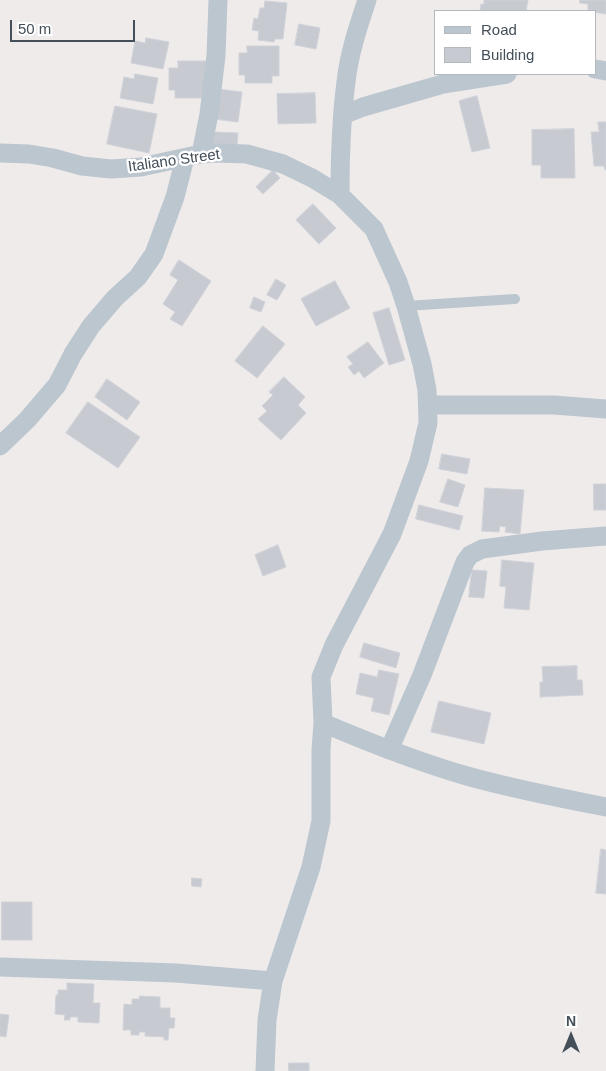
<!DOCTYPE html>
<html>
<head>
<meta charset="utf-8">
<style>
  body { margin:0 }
  #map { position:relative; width:606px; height:1071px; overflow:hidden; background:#efebeb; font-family:Arial,sans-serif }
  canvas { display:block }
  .legend { position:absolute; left:434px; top:10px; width:162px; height:65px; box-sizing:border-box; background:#fff; border:1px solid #b4b9bd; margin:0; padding:6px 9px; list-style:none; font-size:15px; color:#444f59 }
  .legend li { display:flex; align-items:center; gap:10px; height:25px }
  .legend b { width:25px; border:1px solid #b4b9bd }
  .north { position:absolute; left:546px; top:1011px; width:50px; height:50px; -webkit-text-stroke:4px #fff; paint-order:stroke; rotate:0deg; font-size:14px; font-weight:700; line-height:20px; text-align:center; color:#444f59 }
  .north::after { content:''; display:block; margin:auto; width:18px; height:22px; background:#444f59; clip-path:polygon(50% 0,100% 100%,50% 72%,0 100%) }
  .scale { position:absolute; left:10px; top:20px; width:125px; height:22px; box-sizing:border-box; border:2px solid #444f59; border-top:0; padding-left:6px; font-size:15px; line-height:18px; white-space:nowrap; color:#444f59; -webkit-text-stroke:4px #fff; paint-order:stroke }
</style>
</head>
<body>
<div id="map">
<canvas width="606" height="1071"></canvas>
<ul class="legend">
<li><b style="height:6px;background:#bcc6ce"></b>Road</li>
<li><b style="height:14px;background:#c8cad1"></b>Building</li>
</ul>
<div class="north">N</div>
<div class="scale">50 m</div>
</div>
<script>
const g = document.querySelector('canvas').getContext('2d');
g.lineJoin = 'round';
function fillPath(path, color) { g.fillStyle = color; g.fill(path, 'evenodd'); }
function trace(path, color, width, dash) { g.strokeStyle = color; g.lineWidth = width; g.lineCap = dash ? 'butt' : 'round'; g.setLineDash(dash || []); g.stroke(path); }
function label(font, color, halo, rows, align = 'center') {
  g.font = font + ' Arial,sans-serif'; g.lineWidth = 4.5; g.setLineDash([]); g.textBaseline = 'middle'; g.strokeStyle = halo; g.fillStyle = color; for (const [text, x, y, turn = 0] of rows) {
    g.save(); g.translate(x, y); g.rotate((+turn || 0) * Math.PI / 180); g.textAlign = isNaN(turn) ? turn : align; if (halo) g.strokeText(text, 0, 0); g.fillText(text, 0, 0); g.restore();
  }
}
const building = new Path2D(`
  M484 0H528L526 11H480L481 4H484Z
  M580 0H606V14L588 11V4L580 3Z
  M265 1 287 3 283 39H275L274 42 258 40 259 31 252 30 254 18 258 19 260 8H264Z
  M299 24 320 28 316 49 295 45Z
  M146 38 169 42 163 69 131 63 135 41 145 43Z
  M247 46H279V76H272V83H245V75H239V53H247Z
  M178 61H210L203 98H175V90H169V68H178Z
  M135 74 158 78 153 104 120 98 124 77 134 79Z
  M218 89 242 92 238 122 214 119Z
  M315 93 316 123 278 124 277 94Z
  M477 96 490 148 472 152 459 101Z
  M115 106 157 114 149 153 107 144Z
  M598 122H606V170H605L604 166H594L591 132H599Z
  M574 129 575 178H541V165H532V130Z
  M213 132 238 133 237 147 213 146Z
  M273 170 280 178 263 194 256 187Z
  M313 204 336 228 319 244 296 220Z
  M179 260 211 281 182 326 170 319 175 312 163 304 178 280 170 275Z
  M276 279 286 285 277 300 267 295Z
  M335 281 350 308 316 326 301 299Z
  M254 297 265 302 261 312 250 308Z
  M389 308 405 360 389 365 373 313Z
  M263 326 285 344 257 378 235 361Z
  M368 342 384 363 364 378 359 371 354 375 348 367 353 364 347 357Z
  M284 377 305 397 298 405 306 413 281 440 258 419 267 411 262 406 273 395 269 392Z
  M107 379 140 402 127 420 95 397Z
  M88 402 140 437 118 468 66 433Z
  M442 454 470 459 467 474 439 469Z
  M448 479 465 485 458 507 440 502Z
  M594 484H606V510H594Z
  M485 488 524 490 520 534 505 532 506 527 500 526 499 532 482 531Z
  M419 505 463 516 459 530 416 519Z
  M278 545 286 567 263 576 255 555Z
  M502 560 534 563 529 610 504 608 506 587 500 586Z
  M472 570 487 571 484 598 469 597Z
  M364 643 400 653 396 668 360 657Z
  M577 666V680H582L583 695 540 697V682H543L542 667Z
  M379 670 399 674 389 715 371 711 374 698 356 694 360 673 377 677Z
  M439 701 491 713 484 744 431 732Z
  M601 849 606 850V894L596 893Z
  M192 878 202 879 201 887 192 886Z
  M2 902H32V940H2Z
  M67 983 94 984 93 1003H100L99 1023 78 1022V1017H70V1020H64L65 1015 55 1014 56 995H58V990H67Z
  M140 996 160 997V1008H170V1018H175L174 1028H169L168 1040H164V1037L145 1036V1032H139V1035H131V1030H123L124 1004 132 1005V999H139Z
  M0 1014 9 1015 6 1037 0 1036Z
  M289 1063H309V1071H289Z`);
const service = new Path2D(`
  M406 306 515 299`);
const minor = new Path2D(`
  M595 69 606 71
  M343 115 363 107 443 84 507 74
  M0 153 29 154 53 158 82 166 111 169 141 167 201 154 216 153 247 154 283 164 312 178 340 195 374 229 398 282 406 306 422 364 427 390 428 423 419 461 392 534 334 645 321 677 323 723 321 750V821L311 867 273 981 267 1020 265 1071
  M201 154 209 114 216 56 218 0
  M340 195C340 157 341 120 346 82 349 54 358 27 367 0
  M428 405H554L606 409
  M0 446 27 420 57 385 73 354 91 326 115 298 138 277 154 254 175 197 185 158
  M323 723C370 743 418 762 467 776 513 789 560 798 606 807
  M389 750 422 675 465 562 470 555 482 549 542 541 606 536
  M0 967 176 973 273 981`);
const streetNames = [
  ["Italiano Street",174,161,-8]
];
fillPath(building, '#c8cad1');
trace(building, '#cfd2d8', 1);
trace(service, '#bcc6ce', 10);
trace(minor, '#bcc6ce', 19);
label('15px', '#444f59', '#fff', streetNames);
</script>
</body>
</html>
